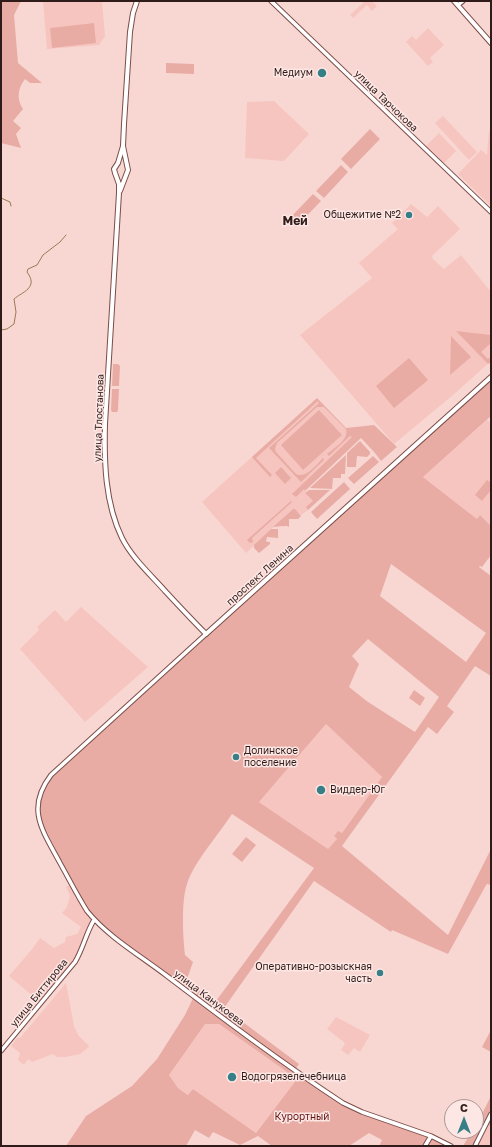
<!DOCTYPE html>
<html>
<head>
<meta charset="utf-8">
<style>
  body { margin:0 }
  #map { position:relative; width:492px; height:1147px; overflow:hidden; background:#f8d7d3; font-family:"Golos Text",sans-serif }
  canvas { display:block }
  .frame { position:absolute; inset:0; border:2px solid #2f1b19; pointer-events:none }
  .north { position:absolute; left:444px; top:1099px; width:40px; height:40px; box-sizing:border-box; background:#fde7e4; border:1px solid #ab9593; border-radius:50%; rotate:0deg; font-size:11px; font-weight:700; line-height:16px; text-align:center; color:#2f1b19 }
  .north::after { content:''; display:block; margin:auto; width:14px; height:18px; background:#377f87; clip-path:polygon(50% 0,100% 100%,50% 72%,0 100%) }
</style>
</head>
<body>
<div id="map">
<canvas width="492" height="1147"></canvas>
<div class="frame"></div>
<div class="north">С</div>
</div>
<script>
const g = document.querySelector('canvas').getContext('2d');
g.lineJoin = 'round';
function fillPath(path, color) { g.fillStyle = color; g.fill(path, 'evenodd'); }
function trace(path, color, width, dash) { g.strokeStyle = color; g.lineWidth = width; g.lineCap = dash ? 'butt' : 'round'; g.setLineDash(dash || []); g.stroke(path); }
function label(font, color, halo, rows, align = 'center') {
  g.font = font + ' "Golos Text",sans-serif'; g.lineWidth = 3; g.setLineDash([]); g.textBaseline = 'middle'; g.strokeStyle = halo; g.fillStyle = color; for (const [text, x, y, turn = 0] of rows) {
    g.save(); g.translate(x, y); g.rotate((+turn || 0) * Math.PI / 180); g.textAlign = isNaN(turn) ? turn : align; if (halo) g.strokeText(text, 0, 0); g.fillText(text, 0, 0); g.restore();
  }
}
const built = new Path2D(`
  M43 1H102L105 36 99 45 47 49Z
  M365 1H372L377 6 372 11 367 5 353 18 350 15Z
  M428 28 444 45 430 58 433 62 428 66 406 42 412 36 416 40Z
  M274 101 309 134 284 161 245 158 247 102Z
  M443 116 477 152 469 160 435 123Z
  M491 130V206L458 174 481 150 487 155 489 131Z
  M439 133 456 151 443 164 425 147Z
  M411 204 427 217 438 206 460 229 432 256 433 259 444 269 461 255 491 292V361L453 395 394 444 300 335 372 278 359 263 398 229 392 223Z
  M317 398 357 440 304 489 306 492 305 493 313 501 308 510 301 515 293 509 246 553 202 502Z
  M487 420 491 423V526L480 515 477 519 423 477Z
  M81 607 148 667 85 722 20 649 39 630 37 627 55 610 66 622Z
  M326 724 382 777 342 833 334 836 337 839 328 849 259 802Z
  M72 884 94 920 80 954 41 1003 9 976 33 948 40 938 54 948 65 942 66 937 77 934 81 927 62 913 67 907 70 896 66 887Z
  M66 983 74 1026 78 1035 88 1045 89 1047 80 1054 65 1057H57L53 1054 32 1062 28 1059 24 1065 18 1060 20 1053 11 1046 17 1038H20Z
  M336 1017 370 1035 360 1052 354 1048 348 1055 341 1050 345 1043 327 1029Z
  M204 1024H219L297 1079 256 1133 193 1089 189 1095 178 1088 169 1075Z
  M486 1123 491 1126V1146H475Z`);
const green = new Path2D(`
  M1 1H21L14 15 18 63 42 83H30L25 79C18 88 16 99 23 109L13 121 21 128 16 134 21 148 1 143Z
  M94 23 96 43 52 48 50 28Z
  M166 63 194 64V74L166 73Z
  M370 129 380 139 351 169 341 159Z
  M341 165 348 172 324 198 316 191Z
  M313 194 321 201 296 227 288 220Z
  M456 331 491 335V343L481 352 488 359 491 357V362L488 364Z
  M451 336 471 357 450 375Z
  M409 358 428 380 394 408 376 386Z
  M113 364H118L120 366 119 386H112Z
  M491 377V416L423 477 477 519 480 515 491 526V555L482 567 480 566 479 567 491 576V676L475 666 447 706 454 712 437 734 428 727 342 846 448 935 491 849V885L487 884 485 887 448 954 392 930 391 932 314 881 224 1008 299 1064 295 1070 343 1103 451 1146H379L382 1140 369 1133 349 1146H272L258 1136 240 1145 213 1132 209 1138 195 1130 186 1146H66L86 1116 132 1086 157 1059 185 1015 194 996 104 928 82 903 39 820 40 796 51 775ZM391 564 486 633 466 662 380 596ZM368 639 439 697 415 732 368 702 349 687 359 664 352 656ZM326 724 382 777 342 833 338 831 334 836 337 839 328 849 259 802ZM232 814 314 868 216 1001 186 982 193 962 185 955C183 936 181 902 187 884 194 862 219 834 232 814ZM205 1024H219L297 1079 256 1133 193 1089 188 1095 178 1088 169 1075Z
  M112 389H119L118 410 117 412H112L111 410Z
  M317 398 346 428 374 425 397 447 381 461 375 453 361 438 305 491 304 489 296 497 292 494 352 437 350 436 329 456 327 454C334 448 349 440 346 429L324 407H317L277 443 275 449 276 452 296 474C306 479 316 465 323 458L324 460 301 482 269 448 319 403 318 401 256 458 272 475 270 477 252 457Z
  M319 410 342 435 303 470 281 445Z
  M360 441 370 452V454L367 457 357 456 356 467H347V453Z
  M346 455 345 474H341V478H333L332 489 310 488Z
  M373 456 379 462 354 484 348 478Z
  M281 467 291 478 285 484 275 473Z
  M487 480 491 483V490L482 501 475 495Z
  M344 482 350 489 317 519 311 512Z
  M309 490H330L308 510 306 507 313 501 305 493Z
  M291 501 292 502 252 538 253 542 250 543 247 540Z
  M293 509H295L301 516 298 519H289V527L287 526H284V527L283 526 273 527Z
  M271 529H278V538L267 537 266 541 268 542H270V544L259 553 254 548V545Z
  M414 690 425 698 420 706 409 698Z
  M246 837 256 845 242 862 232 854Z
  M490 1032H491V1052L482 1047Z
  M491 1096V1126L486 1124 475 1146H463L472 1131H476V1126Z`);
const stream = new Path2D(`
  M1 198 10 202 11 206
  M1 330 7 329 14 324 16 312 14 299C22 292 39 288 27 272L28 269 37 265 43 255 60 242 66 235`);
const tertiary = new Path2D(`
  M271 1 491 212
  M458 5 463 1
  M206 634 51 775C25 809 43 831 60 863 69 879 77 895 87 911 108 937 141 956 167 976 225 1020 282 1063 343 1103L362 1112 431 1136 451 1146
  M1 1051 75 962C83 949 86 933 94 920
  M425 1146 431 1136
  M475 1146 491 1114`);
const secondary = new Path2D(`
  M454 1 491 43
  M123 146 118 163 114 169 115 173 119 184V193L105 424C104 462 105 503 122 538 132 558 151 575 166 592 179 606 192 620 206 634L491 377
  M120 191 128 170 123 146 124 124 130 32 133 13 137 1`);
const markers = [
  [322,73,5,"#377f87"],
  [409,215,4,"#377f87"],
  [236,757,4,"#377f87"],
  [321,790,5,"#377f87"],
  [380,973,4,"#377f87"],
  [232,1077,5,"#377f87"]
];
const poiNames = [
  ["Медиум",313,73],
  ["Общежитие №2",401,215],
  ["Долинское",244,751,"left"],
  ["поселение",244,763,"left"],
  ["Виддер-Юг",330,790,"left"],
  ["Оперативно-розыскная",372,967],
  ["часть",372,979],
  ["Водогрязелечебница",241,1077,"left"]
];
const streetNames = [
  ["улица Тарчокова",386,101,44],
  ["улица Тлостанова",99,418,-88],
  ["проспект Ленина",260,575,-42],
  ["улица Биттирова",39,993,-51],
  ["улица Канукоева",209,998,37]
];
const parkNames = [
  ["Курортный",302,1117]
];
const quarterNames = [
  ["Мей",295,221]
];
fillPath(built, '#f7c5bf');
fillPath(green, '#e8aca5');
trace(stream, '#947c54', 1);
trace(tertiary, '#7b4e49', 5.5);
trace(secondary, '#7b4e49', 6);
trace(tertiary, '#fff', 3.5);
trace(secondary, '#fff', 4);
for (const [x, y, r, color] of markers) { const dot = new Path2D(); dot.arc(x, y, r, 0, 2 * Math.PI); g.fillStyle = color; g.fill(dot); trace(dot, '#fde7e4', 1.5); }
label('10px', '#2f1b19', '#fde7e4', poiNames, 'right');
label('10px', '#2f1b19', '#fde7e4', streetNames);
label('10px', '#621414', '#fde7e4', parkNames);
label('bold 12px', '#2f1b19', '#fde7e4', quarterNames);
</script>
</body>
</html>
